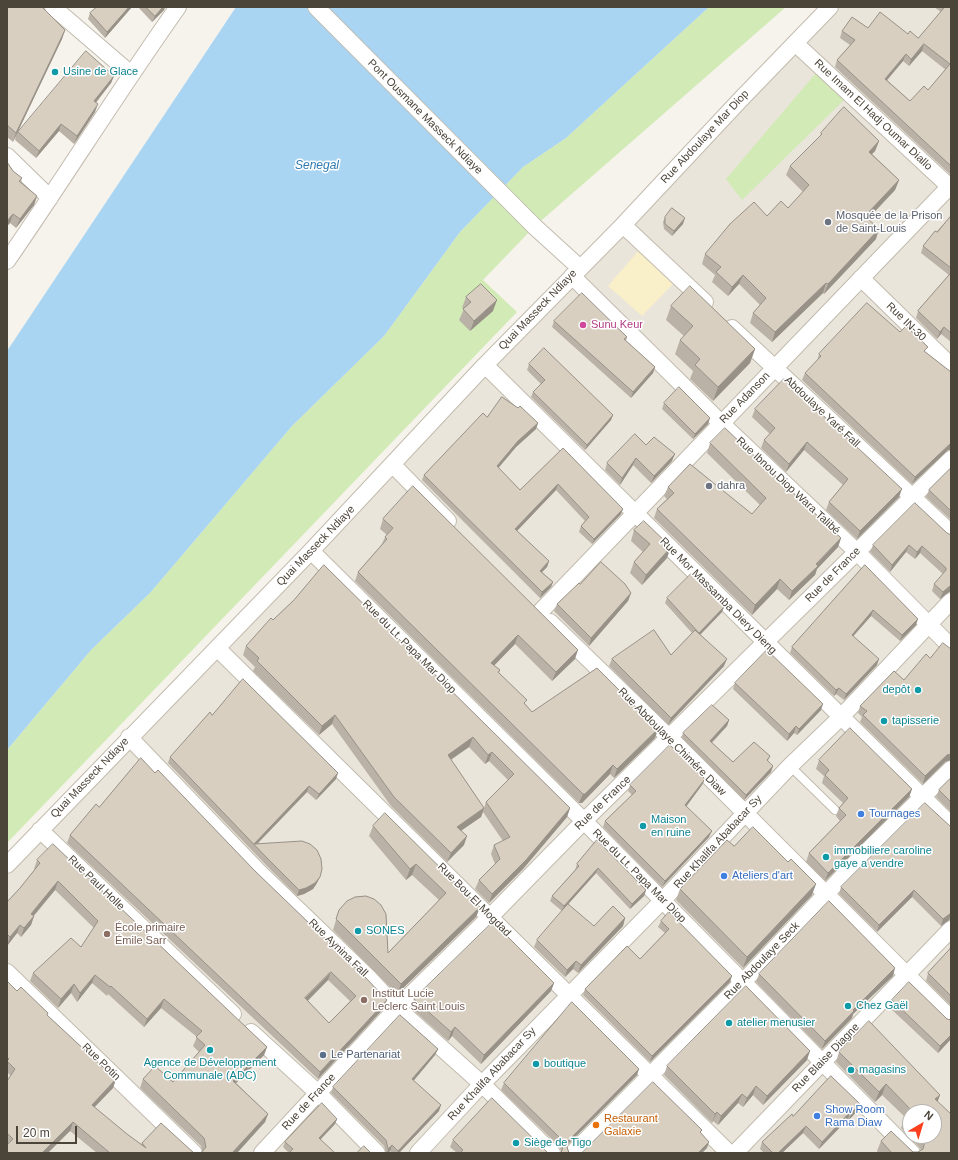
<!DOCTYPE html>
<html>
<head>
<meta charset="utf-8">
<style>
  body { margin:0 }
  #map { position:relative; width:958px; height:1160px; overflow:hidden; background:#f6f3ec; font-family:Helvetica,sans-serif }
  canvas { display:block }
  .frame { position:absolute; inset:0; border:8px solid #4b4439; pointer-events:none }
  .north { position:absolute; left:902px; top:1104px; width:40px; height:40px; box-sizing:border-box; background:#fff; border:1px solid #b7b4b0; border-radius:50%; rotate:38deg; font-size:11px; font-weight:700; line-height:16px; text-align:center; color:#4b4439 }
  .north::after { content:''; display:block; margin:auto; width:14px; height:18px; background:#fc3f1d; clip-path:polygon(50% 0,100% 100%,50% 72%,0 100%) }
  .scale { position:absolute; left:16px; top:1126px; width:61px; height:18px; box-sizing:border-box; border:2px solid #4b4439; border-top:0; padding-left:5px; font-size:12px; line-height:14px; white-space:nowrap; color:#4b4439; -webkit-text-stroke:3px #fff; paint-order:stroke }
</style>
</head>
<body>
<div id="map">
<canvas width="958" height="1160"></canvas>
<div class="frame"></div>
<div class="north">N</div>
<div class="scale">20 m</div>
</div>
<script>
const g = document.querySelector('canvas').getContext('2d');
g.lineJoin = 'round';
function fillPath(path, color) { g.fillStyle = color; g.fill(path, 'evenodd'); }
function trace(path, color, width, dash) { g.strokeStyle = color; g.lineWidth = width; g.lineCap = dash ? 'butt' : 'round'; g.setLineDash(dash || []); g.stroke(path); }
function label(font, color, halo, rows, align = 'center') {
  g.font = font + ' Helvetica,sans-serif'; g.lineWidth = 3; g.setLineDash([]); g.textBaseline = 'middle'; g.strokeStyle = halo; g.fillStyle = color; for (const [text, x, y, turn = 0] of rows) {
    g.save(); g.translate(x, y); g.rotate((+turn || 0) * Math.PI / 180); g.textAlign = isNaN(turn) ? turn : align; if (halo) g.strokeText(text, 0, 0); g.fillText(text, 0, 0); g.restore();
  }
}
const residential = new Path2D(`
  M830 7H951V1153H7V865ZM910 1112H934V1136H910Z`);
const green = new Path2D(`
  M709 7H786L535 226 483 280 517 312 7 843V750L91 650 150 593 292 426 384 336 460 232 523 167 566 138Z
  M816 73 844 100 742 200 726 179Z`);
const sand = new Path2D(`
  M639 250 673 284 642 316 608 286Z`);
const water = new Path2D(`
  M236 7H709L566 138 523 167 460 232 384 336 292 426 150 593 91 650 7 750V351Z`);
const lane = new Path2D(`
  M790 766 835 810`);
const street = new Path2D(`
  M53 7 131 74
  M316 7 535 227 580 268
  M795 43 951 188
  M7 156 50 198
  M623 225 705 302
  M7 261C65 177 119 90 178 7
  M572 276 721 423 856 551 951 647
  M861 278 951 366
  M732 328 951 533
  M485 365 951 825
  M393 465 448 521
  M311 551 584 821 912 1153
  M540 612 951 185
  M550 622 670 738 951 1019
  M217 648 729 1153
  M129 737 259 872 368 977 397 1008 482 1084 552 1153
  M40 830 233 1014
  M7 865 311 551 485 365 623 225 741 99 830 7
  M7 972 194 1153
  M251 1032 318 1093 377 1153
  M262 1153 397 1008 491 916 584 821 951 459
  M418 1153 482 1084 662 901 790 766 841 717 951 601
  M573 1153 743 982 860 858 951 769
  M735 1153 951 929`);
const wall = new Path2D(`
  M7 7 65 30 62 39 18 131 114 76 111 83 96 103 95 112 74 144 59 131 36 158 15 140 16 136 13 142 7 137Z
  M97 7H132L105 38 88 19 90 13Z
  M138 7H165L164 10 152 22Z
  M934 7H951V175L835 67 837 60 850 45 840 38 842 31 868 28 908 34 918 38 941 12ZM922 51 946 70 928 90 910 101 887 80 903 61 909 66Z
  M821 133 879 141 875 151 872 154 899 180 895 190 868 219 876 239 824 294 823 293 772 342 750 323 753 313 760 305 739 284 728 296 712 282 715 275 702 264 705 254 767 216 788 208 803 192 786 175 790 166 820 137Z
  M7 162 13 171 22 178 21 182 37 196 34 205 16 228 10 223 7 226Z
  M951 216V342L941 334 937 339 916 318 918 311 949 275 921 253 923 246Z
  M665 217 683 224 672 236 664 229 663 222Z
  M466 297 493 311 470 331 459 320 464 309 462 308Z
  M671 306 755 349 750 363 713 401 690 379 693 371 675 354 680 340 684 336 666 320Z
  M554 321 627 337 626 341 655 367 653 373 631 398 552 327Z
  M900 332 951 372V450H948L912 484 802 380 805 373 817 361 819 354Z
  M529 364 613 415 611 420 585 450 531 397 533 392 541 384 527 370Z
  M664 403 708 424 693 439 662 409Z
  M755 409 899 497 857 539 826 510 829 502 843 485 804 450 786 472 761 448 764 440 770 434 752 417Z
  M487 417 538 423 536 429 516 447 498 468 520 490 563 448 621 514 592 544 579 532 581 526 585 521 556 490 517 531 549 561 547 567 542 572 553 582 551 587 540 598 422 480 424 475Z
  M710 443 841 538 838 547 817 569 815 575 789 600 777 589 752 615 654 518 657 509 667 499 664 496 668 487 752 514 760 505 707 453Z
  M646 445 672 461 651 483 633 465 620 485 605 470 607 463Z
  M951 468V520L926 497 929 490Z
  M383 519 575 659 552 681 515 644 494 665 500 670 499 673 532 712 658 729 655 738 614 778 610 774 582 803H579L355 581 358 572 382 544 385 537 387 535 380 529Z
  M634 530 667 558 642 585 630 573 634 562 643 552 631 541Z
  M947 533 949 592 940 599 932 591 934 584 943 574 920 553 915 559 906 552 890 572 870 552 873 545Z
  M865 565 916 625 900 641 871 616 853 636 877 665 844 700 836 694 834 696 790 653 792 647Z
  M580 584 631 593 628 601 589 646 554 611 557 604Z
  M667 598 724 607 722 612 700 635 724 666 668 725 609 666 612 659 671 655 692 633 665 603Z
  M294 600 570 808 567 817 523 869 489 903 475 889 479 880 495 864 491 854 494 845 503 841 483 812 481 817 461 831 464 845 447 862 391 806 332 724 319 735 253 671 255 667 243 655 246 646 273 620ZM469 747 485 764 489 761 508 780 486 802 484 808 451 760Z
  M735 683 821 710 797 735 794 733 787 741 733 689Z
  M860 706 945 762 923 784 860 722 862 717 858 713Z
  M212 715 336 779 316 800 307 792 258 843 317 883 313 889 304 894 297 896 266 865 168 763 170 757Z
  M729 720 727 726 712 743 733 762 770 756 768 761 771 772 744 800 682 738 683 733Z
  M819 760 912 789 909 797 825 881 806 862 809 853 840 821 836 816 839 808 843 803 822 783 824 776 816 769Z
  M951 778V812L936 797 939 790Z
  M705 779 702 785 686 806 709 837 662 887 603 827 605 821 632 795 628 791 630 785Z
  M99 807 384 1008 318 1079 67 843 70 835ZM328 980 350 1001 329 1023 308 1001Z
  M373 826 480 907 476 917 397 994 333 930 339 910 388 953 439 900 412 875 406 880 369 836Z
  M951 827V920H949L941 926 912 897 877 932 839 894 841 887Z
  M597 840 646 890 644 896 630 909 596 873 562 911 550 901 552 896 575 870 577 864Z
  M734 846 788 862 812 895 743 968 676 900 680 889Z
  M37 860 267 1047 264 1055 236 1083 268 1114 265 1122 237 1153H200L202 1151 201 1146 140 1088 143 1079 173 1082 199 1052 193 1046 197 1037 161 1008 144 1027 108 994 107 996 92 983 77 1002 71 993 58 1008 30 981 33 973 81 947 94 928 55 890 34 916 31 925 21 937 17 933 7 946V902L20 888 35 870 34 869Z
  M625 918 623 926 578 973 573 969 565 977 534 947 537 940Z
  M661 921 730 982 650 1062 583 995 585 989 640 959 665 933 658 927Z
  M951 943V1006L926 981 928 973 949 950Z
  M759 974 893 976 853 1014 852 1018 822 1049 756 982Z
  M7 981 17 991 47 1015 116 1079 113 1088 94 1107 127 1134 141 1144 142 1143 194 1153H97L70 1131 7 1153V1081L11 1076 7 1072Z
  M554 983 551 991 481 1064 452 1036 448 1041 411 1008 414 999Z
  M892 1000 951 1020V1039L938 1053 889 1007Z
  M438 1049 435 1055 413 1081 439 1111 399 1153H392L390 1151 388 1153H386L384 1146 331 1093 333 1087Z
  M839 1052 940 1095 937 1101 951 1153H878L877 1151 881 1141 913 1152H918L921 1150 919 1147 901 1128 905 1117 882 1095 875 1102 836 1062ZM910 1112 934 1136H910Z
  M807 1060 763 1105 753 1095 743 1107 738 1103 718 1125 713 1121 712 1123 664 1075 667 1066Z
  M637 1075 567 1146 569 1153H561V1151L559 1146 501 1090 504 1083Z
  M857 1111 849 1120 848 1119 819 1149 803 1133 782 1153H764L760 1149 762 1142 793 1116Z
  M337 1119 335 1124 320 1140 289 1153 283 1147 285 1142Z
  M453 1140 548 1153H457L450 1147Z`);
const shadedWall = new Path2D(`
  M129 7H132L105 38 107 32Z
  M163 7H165L164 10 152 22 155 16Z
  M65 30 62 39 13 142 16 133Z
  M924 44 922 51 909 66 911 59Z
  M906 54 903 61 882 86 885 79Z
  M114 76 111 83 91 108 94 101Z
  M98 104 95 112 74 144 77 136Z
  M61 124 59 131 36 158 39 151Z
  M879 141 875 151 865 161 869 152Z
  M899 180 895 190 861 226 865 216Z
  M37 196 34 205 16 228 20 219Z
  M13 214 10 223 7 226V221Z
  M685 218 683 224 672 236 674 231Z
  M879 229 876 239 824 294 828 284Z
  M743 275 739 284 728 296 732 287Z
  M826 283 823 293 772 342 775 332Z
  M497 300 493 311 470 331 474 321Z
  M944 327 941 334 937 339 940 332Z
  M755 349 750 363 713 401 718 387Z
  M655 367 653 373 631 398 633 392Z
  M613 415 611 420 585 450 587 445Z
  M710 418 708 424 693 439 695 434Z
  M538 423 536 429 516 447 495 472 497 466 518 441Z
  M807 442 804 450 786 472 789 464Z
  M951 443V450H948L912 484 915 477Z
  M675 454 672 461 651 483 654 476Z
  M636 458 633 465 620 485 622 478Z
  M558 484 556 490 513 535 515 529Z
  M902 489 899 497 857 539 860 531Z
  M623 509 621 514 592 544 594 539Z
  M841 538 838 547 817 569 815 575 789 600 792 591Z
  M909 545 906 552 890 572 892 565Z
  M922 546 920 553 915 559 917 552Z
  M671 547 667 558 642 585 646 575Z
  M549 561 547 567 538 576 540 571Z
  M780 579 777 589 752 615 755 605Z
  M553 582 551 587 540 598 542 592Z
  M951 585V592H949L940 599 943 592Z
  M631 593 628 601 589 646 591 638Z
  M724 607 722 612 697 638 699 633Z
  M873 610 871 616 849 641 852 635Z
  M918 619 916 625 900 641 902 635Z
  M518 635 515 644 488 672 491 663Z
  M578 650 575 659 552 681 556 672Z
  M727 659 724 666 668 725 671 718Z
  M879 659 877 665 844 700 846 694Z
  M839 688 836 694 834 696 836 690Z
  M823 704 821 710 797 735 799 729Z
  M335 715 332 724 319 735 322 726Z
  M729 720 727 726 708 746 710 741Z
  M796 726 794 733 787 741 789 734Z
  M658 729 655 738 614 778 617 769Z
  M473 737 469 747 444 764 448 755Z
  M492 752 489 761 485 764 488 755Z
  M951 754V760L945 762 923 784 925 776 947 755Z
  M613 765 610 774 582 803H579L583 794Z
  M773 766 771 772 744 800 746 795Z
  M338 773 336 779 316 800 319 794Z
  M705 779 702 785 683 811 685 805Z
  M309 786 307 792 255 846 254 844Z
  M912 789 909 797 825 881 828 873Z
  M484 808 481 817 453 836 457 827Z
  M570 808 567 817 523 869 489 903 492 894Z
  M712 831 709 837 662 887 665 881Z
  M467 836 464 845 447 862 451 853Z
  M416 864 412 875 406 880 410 869Z
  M598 868 596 873 562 911 564 906Z
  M320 877 317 883 313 889 304 894 297 896 299 890Z
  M58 881 55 890 28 922 31 914Z
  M816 884 812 895 743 968 747 957Z
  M646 890 644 896 630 909 632 904Z
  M914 890 912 897 877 932 879 925Z
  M480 907 476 917 397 994 401 984Z
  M951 913 949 920 941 926 943 919Z
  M34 916 31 925 21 937 24 928Z
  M625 918 623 926 578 973 581 965Z
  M20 925 17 933 7 946 10 937Z
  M576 961 573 969 565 977 567 970Z
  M895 968 893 976 853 1014 852 1018 822 1049 825 1041 853 1010Z
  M331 972 328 980 302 1006 305 998Z
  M95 975 92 983 77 1002 80 993Z
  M732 976 730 982 650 1062 652 1056Z
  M554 983 551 991 481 1064 484 1055Z
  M74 984 71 993 58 1008 61 999Z
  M164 999 161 1008 144 1027 147 1019Z
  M387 1000 384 1008 318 1079 320 1072Z
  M455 1027 452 1036 448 1041 451 1032Z
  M951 1035V1039L938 1053 940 1046Z
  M267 1047 264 1055 230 1089 233 1081Z
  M438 1049 435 1055 410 1085 412 1079Z
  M810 1051 807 1060 763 1105 767 1096Z
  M639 1069 637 1075 566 1146V1144L569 1140Z
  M116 1079 113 1088 89 1113 92 1105Z
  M886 1084 882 1095 875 1102 879 1092Z
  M756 1086 753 1095 743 1107 747 1098Z
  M742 1094 738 1103 718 1125 721 1116Z
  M940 1095 936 1106 935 1099Z
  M860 1104 857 1111 849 1120 851 1113Z
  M441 1105 439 1111 399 1153H397L398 1151Z
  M717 1112 713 1121 712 1123 715 1114Z
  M850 1112 848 1119 819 1149 822 1142Z
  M268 1114 265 1122 237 1153H232Z
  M337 1119 335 1124 317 1143 319 1138Z
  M73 1122 70 1131 48 1153H42Z
  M806 1126 803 1133 782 1153H778Z
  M709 1142 707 1148 702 1153H698Z
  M392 1145 390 1151 388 1153H387L388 1149Z`);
const building = new Path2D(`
  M7 7H42L65 30 16 133 7 125Z
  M97 7H129L107 32 90 13Z
  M146 7H163L155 16Z
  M945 7H951V166L837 60 855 40 842 31 852 17 868 28 880 12 908 34 910 31 918 38ZM924 44 950 64 928 90 924 86 910 101 885 79 906 54 911 59Z
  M86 51 114 76 94 101 98 104 77 136 61 124 39 151 18 132Z
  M844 107 879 141 869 152 899 180 865 216 879 229 828 284 826 283 775 332 753 313 766 298 743 275 732 287 716 272 721 267 705 254 730 224 754 202 767 216 781 201 788 208 809 185 790 166 822 134 821 133Z
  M7 162 13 171 22 178 19 181 37 196 20 219 13 214 7 221Z
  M672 208 685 218 674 231 665 224V217Z
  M951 216V268L923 246 935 231 937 232Z
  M951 273V333L944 327 940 332 918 311Z
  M481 284 497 300 474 321 463 309 471 302 466 297Z
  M690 286 755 349 718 387 695 365 700 359 680 340 693 326 671 306Z
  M582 293 627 337 624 339 655 367 633 392 554 321Z
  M867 303 900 332 906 326 928 347 924 351 951 372V443L915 477 805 373 821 356 819 354Z
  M544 348 613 415 587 445 533 392 545 380 529 364Z
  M784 379 902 489 860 531 829 502 848 479 807 442 789 464 764 440 775 428 755 409Z
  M679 387 710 418 695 434 664 403Z
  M502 397 518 408 520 406 538 423 518 441 497 466 520 490 563 448 623 509 594 539 581 526 589 517 558 484 515 529 549 561 540 571 553 582 542 592 424 475 483 413 487 417Z
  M725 428 841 538 816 564 818 566 792 591 780 579 755 605 657 509 674 493 668 487 690 464 752 514 766 498 710 443Z
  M635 434 646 445 654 437 675 454 654 476 636 458 622 478 607 463Z
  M951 468V511L929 490Z
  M413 486 578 650 556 672 518 635 491 663 500 670 498 672 527 700 524 703 532 712 597 668 658 729 617 769 613 765 585 794H583L358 572 387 539 385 537 393 528 383 519Z
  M915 503 947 533 951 535V585L943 592 934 584 946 570V568L922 546 917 552 909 545 892 565 873 545Z
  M644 521 671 547 646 575 634 562 650 544 634 530Z
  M601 562 625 584 631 593 591 638 557 604 579 583 580 584Z
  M324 565 570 808 526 860 492 894 479 880 500 859 494 845 510 837 486 802 514 774 492 752 488 755 473 737 448 755 484 808 457 827 467 836 451 853 394 797 335 715 322 726 257 661 259 658 246 646 271 618 273 620 294 600Z
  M865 565 918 619 902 635 873 610 852 635 879 659 846 694 839 688 836 690 792 647Z
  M691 574 724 607 699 633 667 598Z
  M654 630 671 655 695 630 727 659 671 718 612 659Z
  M943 643 951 649V754L947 755 925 776 863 715 867 711 860 706 894 671 904 680 926 654 930 658Z
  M767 650 823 704 799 729 796 726 789 734 735 683Z
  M243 679 338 773 319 794 309 786 254 844 302 841 310 844 317 850 321 859 322 869 320 877 315 883 306 888 299 890 268 859 170 757 210 712 212 715Z
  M712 705 729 720 710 741 733 762 754 742 770 756 767 760 773 766 746 795 683 733Z
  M850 728 912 789 828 873 809 853 846 815 839 808 848 798 825 775 829 770 819 760Z
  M670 745 705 779 685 805 712 831 665 881 605 821 636 791 630 785Z
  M141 758 155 773 158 770 255 871 364 976 387 1000 320 1072 70 835 96 804 99 807ZM331 972 356 996 329 1023 305 998Z
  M951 778V802L939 790Z
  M925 803 951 827V913L943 919 914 890 879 925 841 887Z
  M385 813 480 907 401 984 336 919 339 910 347 901 355 897 366 896 374 899 381 905 386 914 388 953 446 893 416 864 410 869 373 826Z
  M753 827 788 862 791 859 816 884 747 957 680 889 727 840 734 846Z
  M597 840 646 890 632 904 598 868 564 906 552 896 579 866 577 864Z
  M53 844 267 1047 233 1081 268 1114 232 1153H201L206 1147 204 1138 143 1079 155 1066 173 1082 205 1045 196 1037 202 1031 164 999 147 1019 111 986 110 987 95 975 80 993 74 984 61 999 33 973 71 938 81 947 98 921 58 881 31 914 34 916 24 928 20 925 10 937 7 934V902L20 888 40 863 37 860Z
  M829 901 895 968 853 1010 854 1011 825 1041 759 974Z
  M568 904 594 926 613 906 625 918 581 965 576 961 567 970 537 940Z
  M669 912 732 976 652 1056 585 989 627 946 640 959 669 929 661 921Z
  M493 922 554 983 484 1055 455 1027 451 1032 414 999Z
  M951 948V996L928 973Z
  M7 981 17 991 21 987 48 1013 47 1015 116 1079 92 1105 127 1134 146 1148 142 1143 161 1123 194 1153H152L151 1152 150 1153H110L73 1122 42 1153H7V1145L13 1139 7 1133V1081L15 1069 7 1061 9 1059 7 1057Z
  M909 982 947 1019 951 1020V1035L940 1046 892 1000Z
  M746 986 810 1051 767 1096 756 1086 747 1098 742 1094 721 1116 717 1112 715 1114 667 1066Z
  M572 1002 639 1069 569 1140 566 1144 569 1153H561L564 1144 561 1139 504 1083Z
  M400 1015 438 1049 412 1079 441 1105 398 1151 392 1145 388 1149 386 1140 333 1087Z
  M869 1021 940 1095 935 1099 951 1114V1153H892L881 1141 891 1131 913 1152H918L923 1149 925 1141 922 1136H934V1112H910L912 1111 886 1084 879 1092 839 1052Z
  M831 1076 860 1104 851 1113 850 1112 822 1142 806 1126 778 1153H773L762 1142 792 1114 793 1116Z
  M653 1082 702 1130 700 1132 709 1142 698 1153H582Z
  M492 1098 548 1153H460L463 1150 453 1140Z
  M322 1103 337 1119 319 1138 335 1153H289L293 1149 285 1142Z
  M910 1112V1123L904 1118Z
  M364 1146 371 1153H357Z`);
const markers = [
  [55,72,4,"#0f9aa8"],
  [828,222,4,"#6b7280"],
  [583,325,4,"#d1479c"],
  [709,486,4,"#6b7280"],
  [918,690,4,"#0f9aa8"],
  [884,721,4,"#0f9aa8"],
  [861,814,4,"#3f7fe0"],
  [643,826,4,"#0f9aa8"],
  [826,857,4,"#0f9aa8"],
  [724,876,4,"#3f7fe0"],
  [358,931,4,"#0f9aa8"],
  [107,934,4,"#8d6e63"],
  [364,1000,4,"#8d6e63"],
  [848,1006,4,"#0f9aa8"],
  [729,1023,4,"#0f9aa8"],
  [210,1050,4,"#0f9aa8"],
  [323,1055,4,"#5c6f8a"],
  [536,1064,4,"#0f9aa8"],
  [851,1070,4,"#0f9aa8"],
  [817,1116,4,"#3f7fe0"],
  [596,1125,4,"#e8710a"],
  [516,1143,4,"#0f9aa8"]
];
const cultureNames = [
  ["Usine de Glace",63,72],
  ["depôt",910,690,"right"],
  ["tapisserie",892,721],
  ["Maison",651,820],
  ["en ruine",651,833],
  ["immobiliere caroline",834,851],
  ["gaye a vendre",834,864],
  ["SONES",366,931],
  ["Chez Gaël",856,1006],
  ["atelier menusier",737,1023],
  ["Agence de Développement",210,1063,"center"],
  ["Communale (ADC)",210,1076,"center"],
  ["boutique",544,1064],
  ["magasins",859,1070],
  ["Siège de Tigo",524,1143]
];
const streetNames = [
  ["Rue Imam El Hadj Oumar Diallo",873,115,43],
  ["Pont Ousmane Masseck Ndiaye",425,117,45],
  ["Rue Abdoulaye Mar Diop",705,137,-47],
  ["Quai Masseck Ndiaye",538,310,-46],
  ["Rue IN-30",906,322,44],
  ["Rue Adanson",745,398,-46],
  ["Abdoulaye Yaré Fall",822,412,43],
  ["Rue Ibnou Diop Wara Talibé",788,486,43],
  ["Quai Masseck Ndiaye",316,546,-46],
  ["Rue de France",833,575,-45],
  ["Rue Mor Massamba Diery Dieng",718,596,45],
  ["Rue du Lt. Papa Mar Diop",409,647,45],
  ["Rue Abdoulaye Chimére Diaw",672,742,45],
  ["Quai Masseck Ndiaye",90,778,-46],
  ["Rue de France",603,803,-44],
  ["Rue Khalifa Ababacar Sy",718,842,-47],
  ["Rue du Lt. Papa Mar Diop",639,876,45],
  ["Rue Paul Holle",96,883,44],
  ["Rue Bou El Mogdad",474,900,45],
  ["Rue Aynina Fall",338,948,44],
  ["Rue Abdoulaye Seck",762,961,-46],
  ["Rue Blaise Diagne",826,1058,-46],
  ["Rue Potin",101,1062,44],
  ["Rue Khalifa Ababacar Sy",492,1074,-47],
  ["Rue de France",309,1102,-47]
];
const worshipNames = [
  ["Mosquée de la Prison",836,216],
  ["de Saint-Louis",836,229],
  ["dahra",717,486]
];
const hotelNames = [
  ["Sunu Keur",591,325]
];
const shopNames = [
  ["Tournages",869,814],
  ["Ateliers d'art",732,876],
  ["Show Room",825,1110],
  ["Rama Diaw",825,1123]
];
const educationNames = [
  ["École primaire",115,928],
  ["Émile Sarr",115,941],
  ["Institut Lucie",372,994],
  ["Leclerc Saint Louis",372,1007]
];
const serviceNames = [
  ["Le Partenariat",331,1055]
];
const foodNames = [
  ["Restaurant",604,1119],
  ["Galaxie",604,1132]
];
const waterNames = [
  ["Senegal",317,166]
];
fillPath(residential, '#eae5da');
fillPath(green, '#d2eab5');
fillPath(sand, '#f9efc9');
fillPath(water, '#a9d4f2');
trace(lane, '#c2bbae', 10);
trace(street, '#c2bbae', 18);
trace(lane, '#fff', 8);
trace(street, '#fff', 16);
fillPath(wall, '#bab2a6');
fillPath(shadedWall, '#979187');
fillPath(building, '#d8cfc1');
trace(building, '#979187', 1);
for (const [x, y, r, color] of markers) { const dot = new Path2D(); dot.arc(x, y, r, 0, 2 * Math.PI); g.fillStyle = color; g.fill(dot); trace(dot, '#fff', 1.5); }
label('11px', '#0d838f', '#fff', cultureNames, 'left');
label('11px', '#4b4439', '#fff', streetNames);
label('11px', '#5b616d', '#fff', worshipNames, 'left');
label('11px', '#b23c85', '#fff', hotelNames, 'left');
label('11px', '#366cbe', '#fff', shopNames, 'left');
label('11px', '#785e54', '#fff', educationNames, 'left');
label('11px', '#4e5e75', '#fff', serviceNames, 'left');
label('11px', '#c56008', '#fff', foodNames, 'left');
label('italic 12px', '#2e7ab2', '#fff', waterNames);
</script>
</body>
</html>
